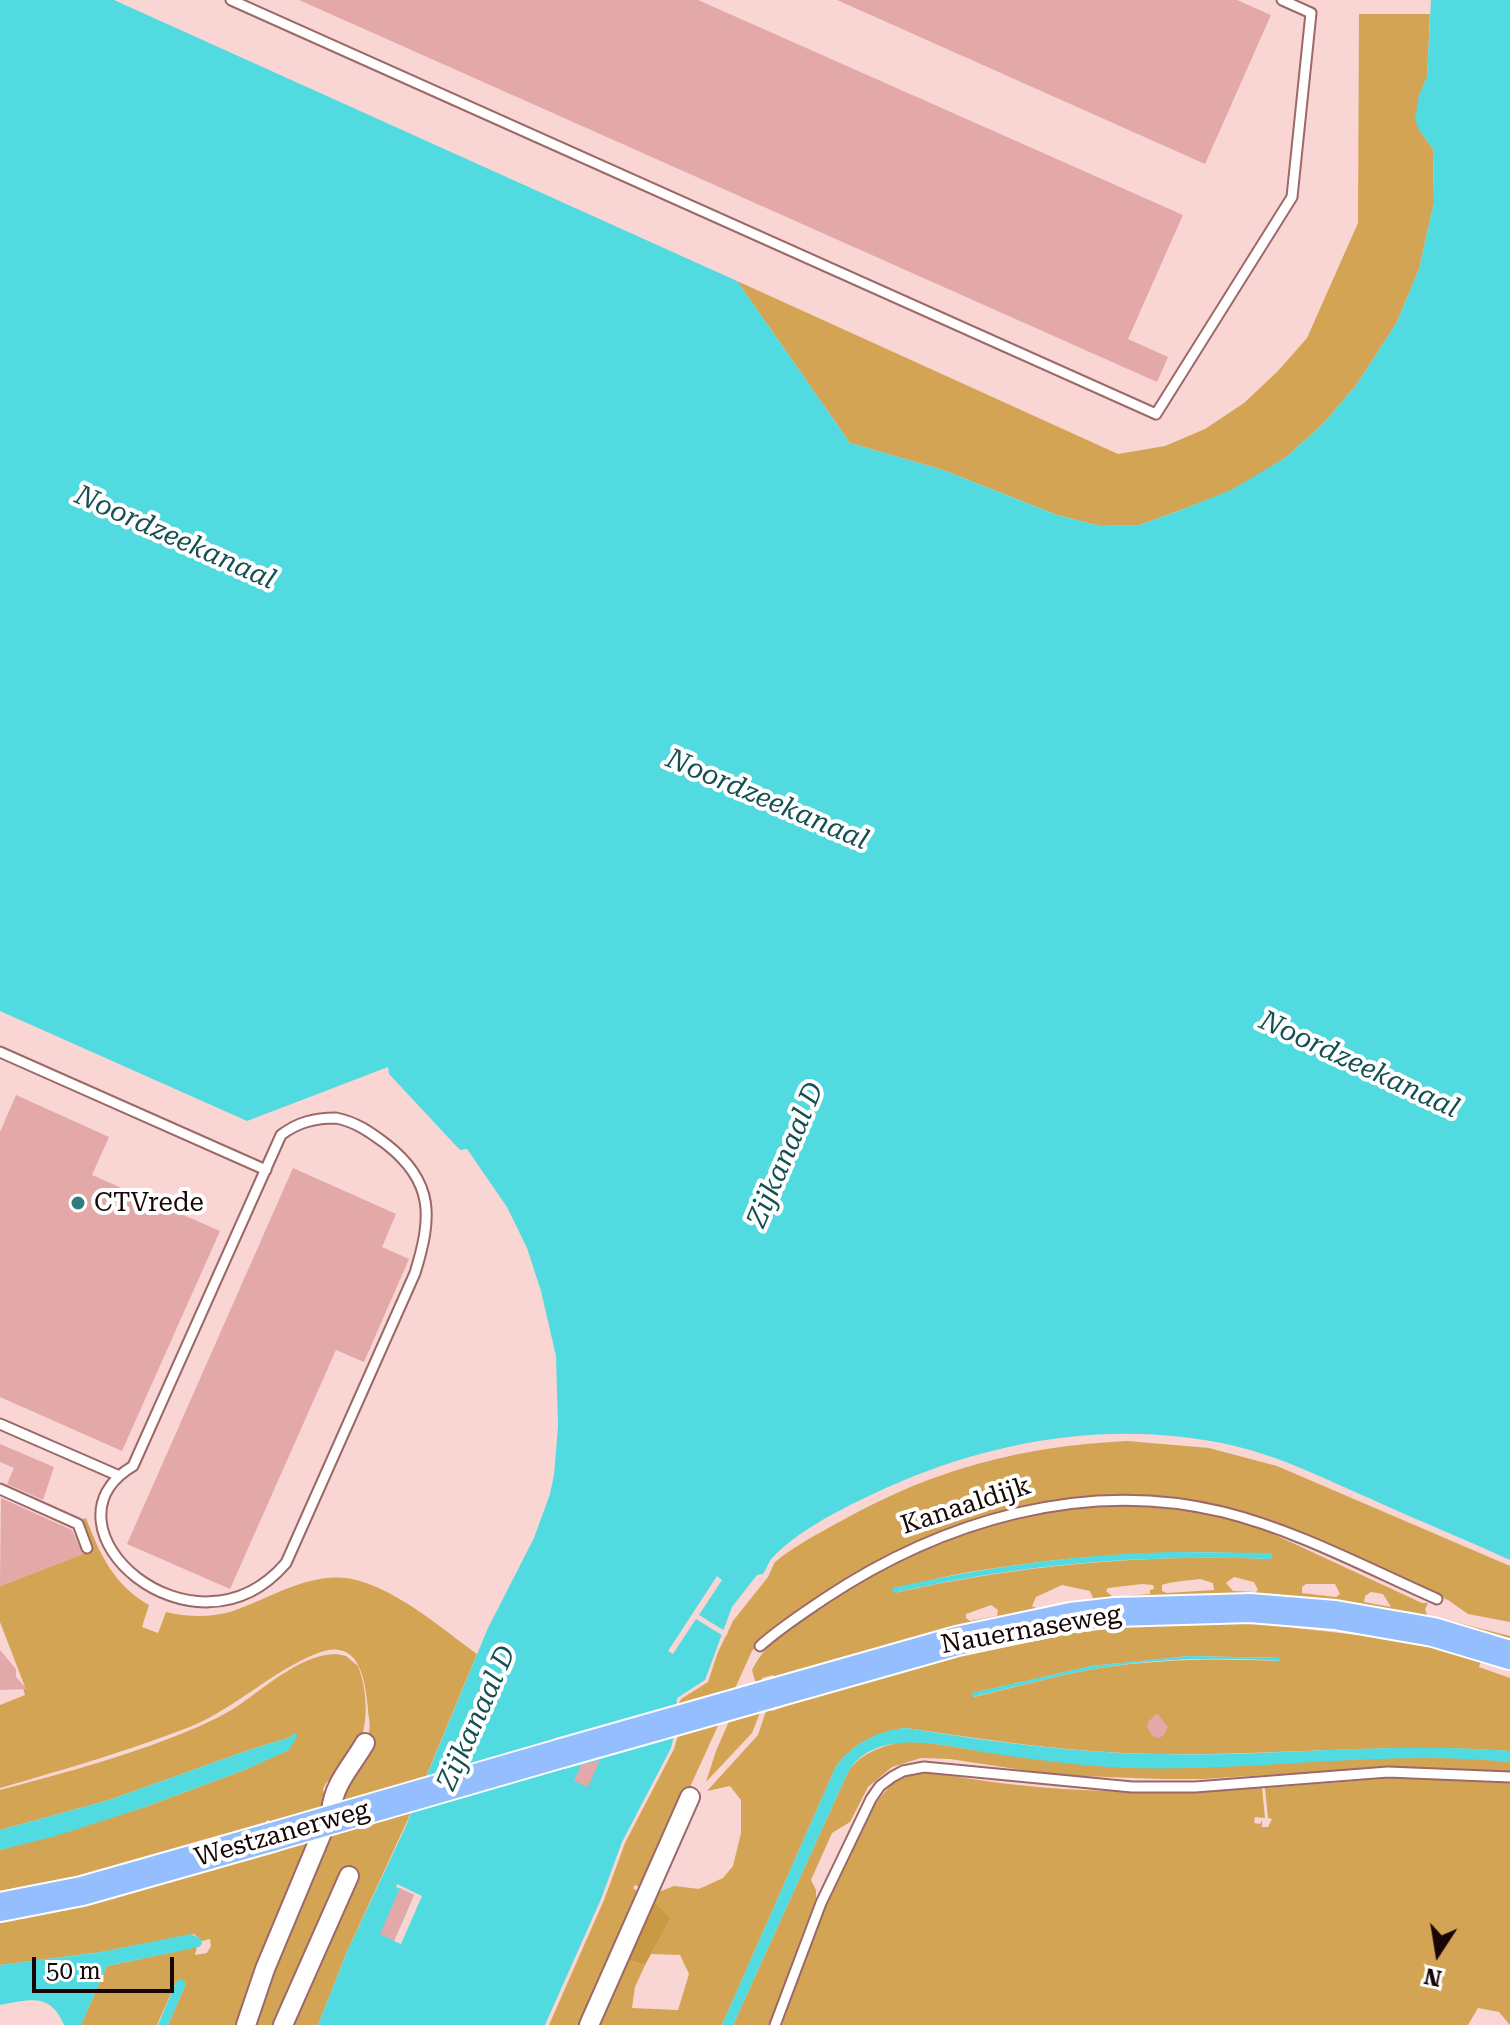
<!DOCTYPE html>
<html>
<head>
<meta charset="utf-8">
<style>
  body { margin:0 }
  #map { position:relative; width:1510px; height:2025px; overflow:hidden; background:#f9d5d4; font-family:"Roboto Serif",serif }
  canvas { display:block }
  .north { position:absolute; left:1398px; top:1913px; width:80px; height:80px; -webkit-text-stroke:6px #fff; paint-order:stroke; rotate:192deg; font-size:22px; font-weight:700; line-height:32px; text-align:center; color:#180606 }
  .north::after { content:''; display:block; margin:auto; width:28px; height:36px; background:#180606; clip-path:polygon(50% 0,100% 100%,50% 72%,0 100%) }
  .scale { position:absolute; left:32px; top:1957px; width:142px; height:36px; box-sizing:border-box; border:4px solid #180606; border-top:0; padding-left:10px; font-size:24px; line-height:28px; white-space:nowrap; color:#180606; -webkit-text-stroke:6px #fff; paint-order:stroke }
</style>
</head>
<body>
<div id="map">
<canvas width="1510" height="2025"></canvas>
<div class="north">N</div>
<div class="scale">50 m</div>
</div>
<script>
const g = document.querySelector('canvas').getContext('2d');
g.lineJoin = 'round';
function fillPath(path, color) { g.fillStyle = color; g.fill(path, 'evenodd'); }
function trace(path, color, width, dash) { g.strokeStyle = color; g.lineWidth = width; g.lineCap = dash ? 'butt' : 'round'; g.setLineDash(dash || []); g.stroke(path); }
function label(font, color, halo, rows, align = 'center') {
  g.font = font + ' "Roboto Serif",serif'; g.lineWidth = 8; g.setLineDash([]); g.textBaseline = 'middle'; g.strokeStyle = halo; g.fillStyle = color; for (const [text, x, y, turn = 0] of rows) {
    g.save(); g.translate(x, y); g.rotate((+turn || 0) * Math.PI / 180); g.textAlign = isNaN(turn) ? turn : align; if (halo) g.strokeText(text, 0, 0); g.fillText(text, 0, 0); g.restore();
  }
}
const green = new Path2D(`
  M1359 14H1430L1427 78 1419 95V130L1433 149 1434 202 1419 269 1397 322 1357 384 1323 424 1285 458 1231 491 1181 510 1139 525 1100 526 1057 515 943 470 850 443 737 281 1118 454 1165 446 1205 429 1244 403 1278 371 1307 338 1358 223Z
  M1127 1441 1209 1448 1277 1466 1510 1566V1622L1468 1614 1448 1600 1409 1583 1225 1508 1153 1497 1102 1495 1047 1501 981 1518 919 1541 845 1580 773 1627 752 1651 685 1798 681 1796 644 1889 635 1885 633 1888 637 1891 627 1912 633 1915 584 2025H549L604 1900 625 1843 674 1749 679 1732V1703L681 1699 708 1682 718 1652 733 1621 768 1577 775 1562C796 1545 819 1533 843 1520 934 1469 1023 1446 1127 1441Z
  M1131 1504 1199 1511 1258 1527 1422 1603H1428L1425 1609 1427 1615 1510 1636V1642L1227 1597 781 1677 775 1678 773 1675 762 1678 763 1682 756 1684 752 1670C767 1641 791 1626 817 1608 910 1544 1018 1505 1131 1504ZM1201 1552 1272 1554V1559C1142 1554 1021 1565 894 1593 929 1578 965 1572 1003 1567 1069 1557 1134 1553 1201 1552ZM1234 1577 1254 1582 1258 1590 1256 1592 1233 1591 1226 1583ZM1200 1579 1213 1583 1214 1590 1167 1593 1162 1591V1585C1168 1582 1192 1580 1200 1579ZM1142 1584 1153 1585 1154 1589 1150 1590V1594L1113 1597 1106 1591 1108 1588ZM1306 1584H1335L1340 1594 1336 1597 1302 1593V1587ZM1062 1585 1090 1591 1093 1598 1038 1609 1032 1606 1036 1597ZM1371 1592 1383 1594 1391 1607 1364 1602 1365 1596ZM991 1605 998 1610 997 1616 970 1621 966 1618V1614Z
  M86 1518C100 1555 114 1585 149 1605L142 1627 158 1633 166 1612C187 1617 211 1618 233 1611 274 1597 317 1566 363 1582 405 1596 441 1628 477 1654L425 1779 355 1800 354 1798 338 1805C348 1782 363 1757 369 1732 371 1722 368 1718 368 1709 365 1680 360 1637 318 1653 272 1671 237 1707 192 1726 129 1751 65 1769 0 1788V1705L25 1695 23 1688 25 1687 0 1622V1586L93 1550 81 1520Z
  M1266 1620 1296 1628 1358 1635H1394L1482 1658 1479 1667 1510 1678V1751C1391 1742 1274 1756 1156 1754 1072 1753 989 1740 906 1728 877 1732 854 1743 836 1766L722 2025H594L624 1959 645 1965 635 1987 632 2008 678 2010 689 1974 680 1955 651 1954 671 1918 650 1898 659 1877V1892L674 1886 699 1889 723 1878 733 1866 741 1833V1800L730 1786 707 1791 758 1735 767 1708 770 1707 772 1711 783 1707V1704L933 1658 1077 1627ZM1189 1656 1280 1658V1661C1220 1658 1160 1659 1100 1668 1058 1675 1016 1687 974 1697L973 1693 1091 1666Z
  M336 1654 346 1656 358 1666C370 1697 370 1743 344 1767 335 1776 328 1777 323 1789L327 1808 270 1823 269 1820 266 1821V1825L213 1843 26 1892H0V1850L142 1808 247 1769 288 1750 291 1737 246 1751 109 1800 0 1830V1790C68 1772 136 1754 200 1726 211 1721 223 1715 233 1709 263 1690 298 1655 336 1654Z
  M761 1710 752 1733 706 1782 716 1751 730 1719Z
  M902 1742C931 1741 959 1748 987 1752 1039 1759 1091 1767 1144 1768 1266 1770 1388 1746 1510 1762V1772L1375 1768 1203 1779H1161L1055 1775 950 1759 921 1758 892 1767 868 1787 850 1822 832 1833 811 1880 816 1890V1898L769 2025H733L848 1772C859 1754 882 1746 902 1742Z
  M923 1773C952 1775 980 1781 1009 1784 1093 1794 1178 1792 1262 1788L1265 1818 1255 1817 1254 1823 1260 1824 1262 1820V1827H1268L1272 1819 1268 1818 1265 1788 1404 1777 1510 1782V2025L1499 2012 1478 2008 1468 2025H782C802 1971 853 1815 894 1783 903 1777 913 1774 923 1773Z
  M414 1806 346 1954 318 2025H288L354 1876 341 1871 328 1897 278 2025H250L327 1832Z
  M314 1840 241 2025H168L185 1986 176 1982 157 2025H81L107 1966 197 1947 195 1955 207 1953 211 1946 210 1939 202 1941 194 1934 101 1952 0 1965V1915Z`);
const forest = new Path2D(`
  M650 1898 671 1918 645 1965 624 1959Z`);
const water = new Path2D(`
  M0 0H114L737 281 850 443 943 470 1057 515 1100 526 1139 525 1181 510 1231 490 1285 458 1323 424 1357 384 1397 322 1419 269 1434 202 1433 149 1419 130 1415 119 1419 95 1427 77 1431 0H1510V1560C1464 1539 1417 1520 1371 1499 1327 1480 1282 1457 1235 1446 1123 1420 1007 1437 902 1481 861 1499 803 1525 772 1558 768 1563 767 1568 763 1574L757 1575 732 1607 705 1680 677 1698 674 1736 671 1748 622 1842 601 1899 545 2025H318L346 1954 405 1828 488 1628 534 1538 550 1494 554 1475 558 1426 556 1356 541 1291 527 1248 507 1207 467 1149 460 1150 389 1074 388 1067 247 1121 0 1011Z
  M1173 1552 1272 1553V1559C1144 1554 1019 1564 894 1593L892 1588C985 1567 1078 1554 1173 1552Z
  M1189 1656 1280 1658V1661C1221 1657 1160 1658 1100 1668 1058 1675 1015 1687 973 1697L972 1693 1091 1666Z
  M906 1728C989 1741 1072 1753 1155 1754 1274 1757 1391 1741 1510 1751V1762C1364 1747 1218 1780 1073 1764 1043 1760 1013 1757 983 1752 942 1745 875 1727 848 1772L733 2025H722L836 1766C853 1744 878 1730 906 1728Z
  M293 1733 298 1735 289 1750 247 1769 142 1808 56 1836 0 1850V1830L109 1800 246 1751 291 1737Z
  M191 1934 201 1939 202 1944 199 1947 107 1966 81 2025H64C50 1992 29 2000 0 2005V1965L101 1952Z
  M181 1979 186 1982 185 1986 168 2025H158L176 1982Z`);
const pier = new Path2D(`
  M717 1576 722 1580 699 1615 728 1633 725 1637 696 1619 673 1654 668 1651Z
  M397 1884 422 1896 401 1944 394 1941 414 1895 396 1887Z`);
const building = new Path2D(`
  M299 0H698L1183 215 1128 339 1168 357 1157 382Z
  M837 0H1237L1271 15 1205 164Z
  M16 1095 109 1137 92 1175 220 1231 122 1451 0 1397V1132Z
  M293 1168 396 1214 382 1247 409 1259 364 1362 336 1350 230 1589 127 1544Z
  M0 1444 54 1467 43 1500 7 1484 14 1468 0 1462Z
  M1 1498 72 1530 83 1554 0 1586Z
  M0 1650 16 1669V1677L27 1689 0 1690Z
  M1157 1713 1168 1727 1163 1736 1158 1738 1152 1736 1147 1727 1148 1722Z
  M600 1760 588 1787 574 1781 581 1765Z
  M400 1888 414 1895 394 1941 380 1934Z`);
const lane = new Path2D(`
  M231 0 1156 414 1292 197 1311 13 1282 0
  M0 1052 266 1170
  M336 1118C356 1122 370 1132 386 1144 435 1182 432 1218 415 1273L286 1563C193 1671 32 1526 133 1466L281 1135C298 1122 315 1118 336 1118Z
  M0 1424 117 1475
  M0 1489 78 1524 87 1548
  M760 1646C780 1628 802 1614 824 1599 941 1521 1084 1478 1223 1512 1296 1530 1369 1569 1437 1599
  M775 2025 821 1903 871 1799 880 1786 892 1777 903 1771 924 1767 1132 1787H1195L1388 1772 1510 1777`);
const street = new Path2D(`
  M246 2025 265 1969 331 1811C334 1783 351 1767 365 1743
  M283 2025 349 1876
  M589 2025 690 1797`);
const primary = new Path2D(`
  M562 1753 957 1641 1071 1617 1115 1612 1250 1608 1335 1615 1433 1632 1510 1655
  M0 1907 82 1891 272 1837`);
const primaryBridge = new Path2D(`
  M272 1837 562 1753`);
const markers = [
  [78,1203,8,"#317a7d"]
];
const poiNames = [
  ["CTVrede",94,1203]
];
const streetNames = [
  ["Kanaaldijk",966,1506,-18],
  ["Nauernaseweg",1031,1630,-10],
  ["Westzanerweg",282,1834,-16]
];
const waterNames = [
  ["Noordzeekanaal",175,538,24],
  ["Noordzeekanaal",767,800,23],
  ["Noordzeekanaal",1359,1065,25],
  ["Zijkanaal D",786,1155,-67],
  ["Zijkanaal D",477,1718,-66]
];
fillPath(green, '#d3a454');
fillPath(forest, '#ca9944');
fillPath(water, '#51dbe1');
fillPath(pier, '#f9d5d4');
fillPath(building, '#e2a9a8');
trace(lane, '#9c6868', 13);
trace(street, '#9c6868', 22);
trace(primary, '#fff', 32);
trace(lane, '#fff', 9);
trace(street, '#fff', 18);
trace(primary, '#94befe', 28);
trace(primaryBridge, '#fff', 32, []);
trace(primaryBridge, '#94befe', 28);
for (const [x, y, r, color] of markers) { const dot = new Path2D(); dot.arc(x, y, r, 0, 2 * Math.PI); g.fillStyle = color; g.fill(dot); trace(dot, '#fff', 3); }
label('26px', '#180606', '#fff', poiNames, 'left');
label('26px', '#180606', '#fff', streetNames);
label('italic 28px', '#155153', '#fff', waterNames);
</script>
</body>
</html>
